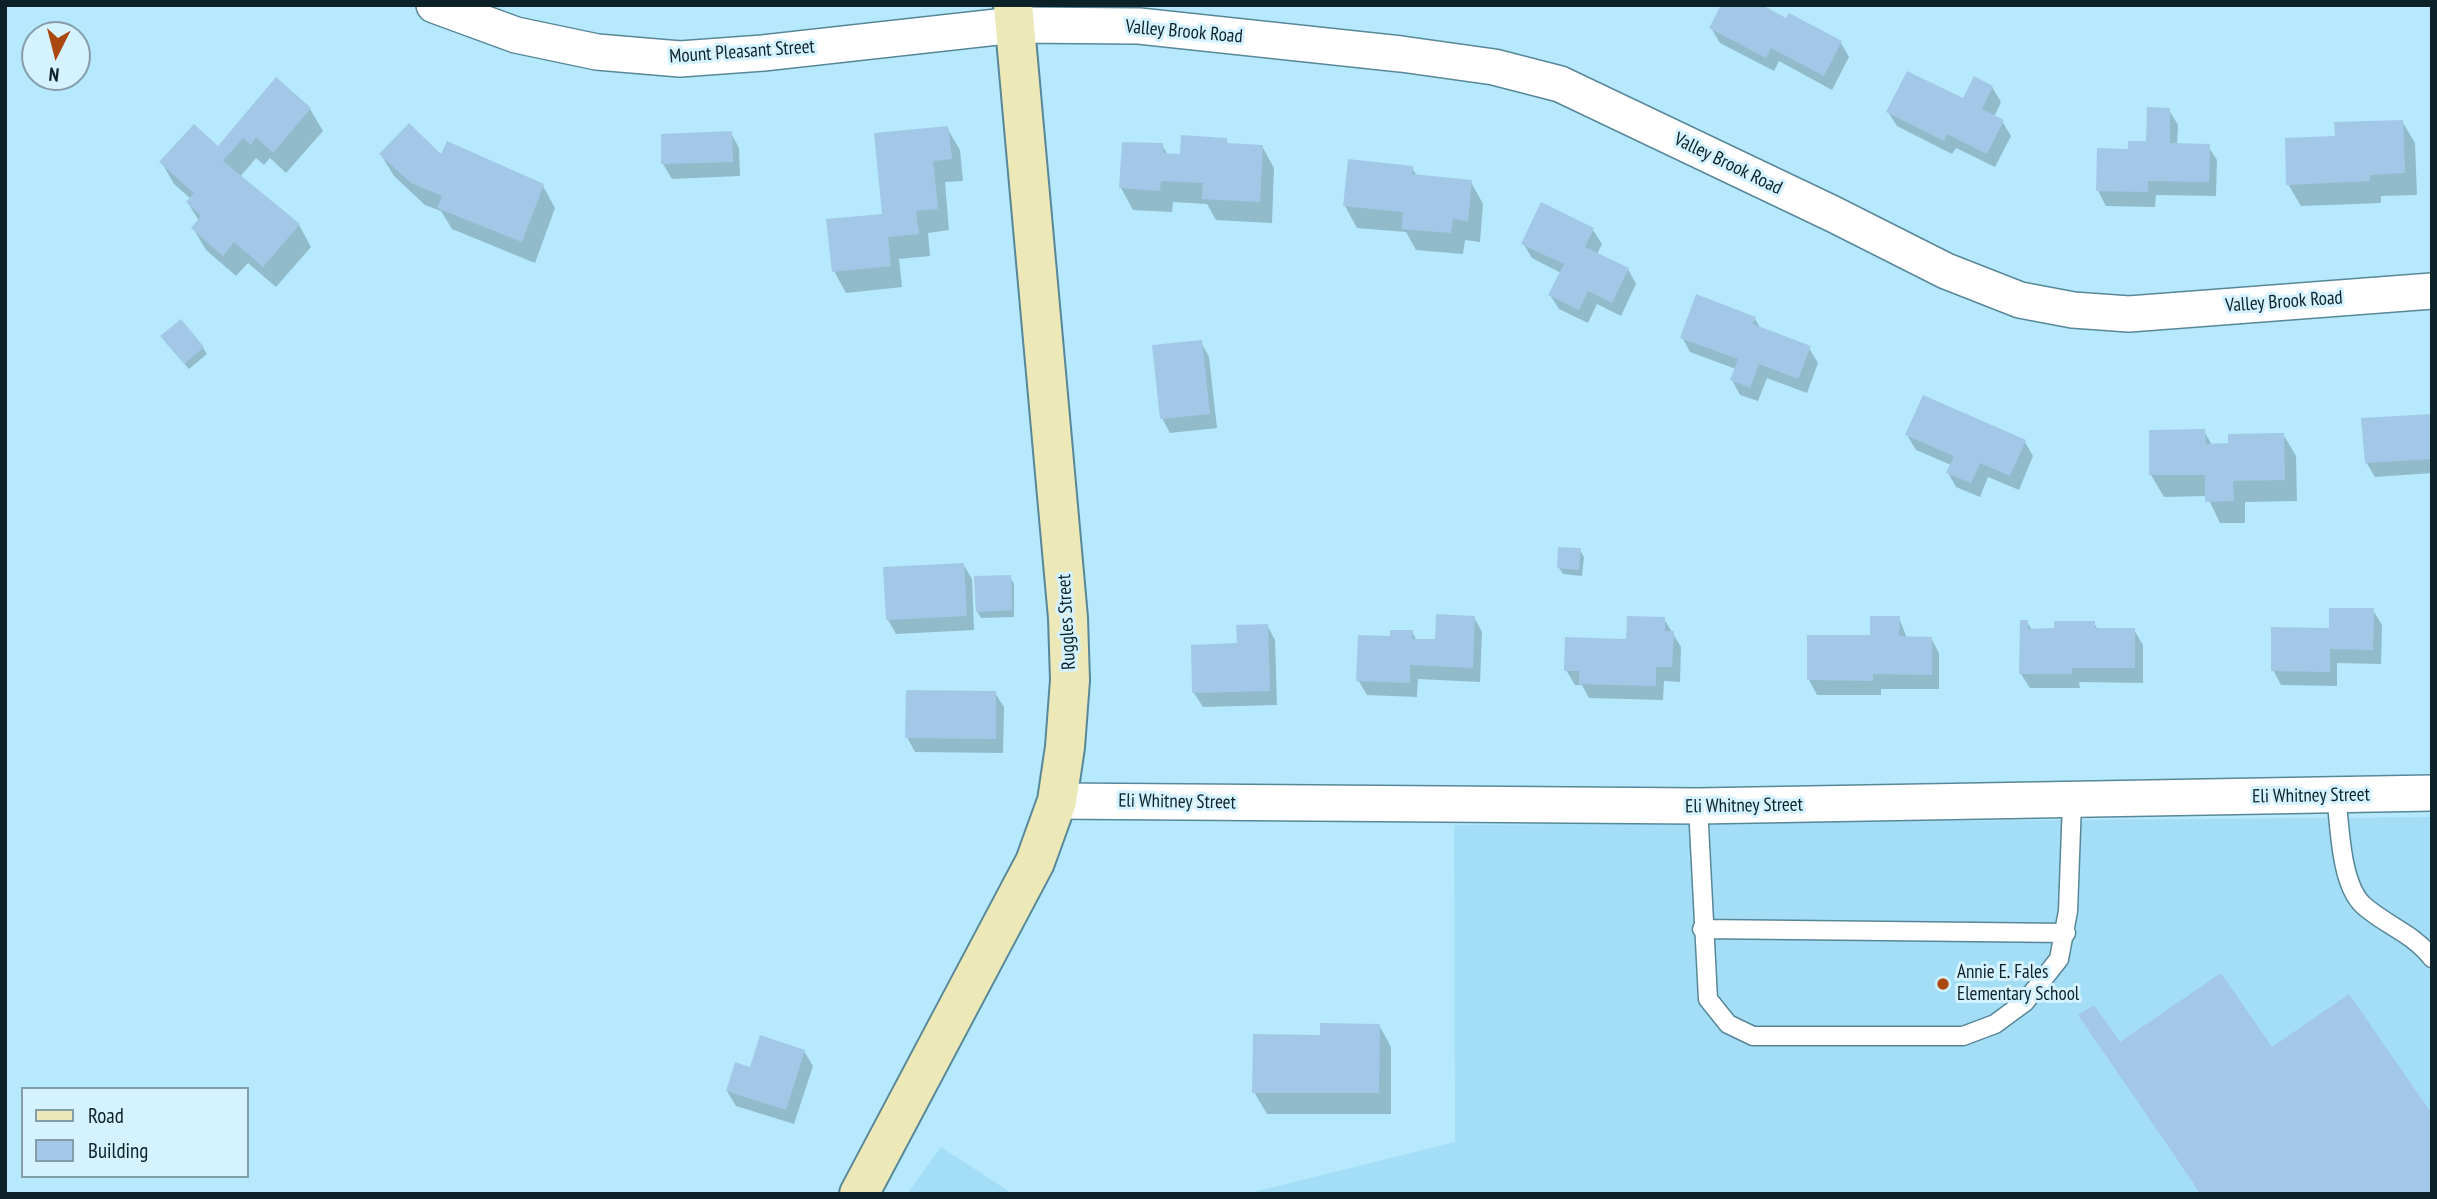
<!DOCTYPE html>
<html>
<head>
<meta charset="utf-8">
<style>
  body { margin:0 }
  #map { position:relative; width:2437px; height:1199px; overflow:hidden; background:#b6e9fd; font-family:"PT Sans Narrow",sans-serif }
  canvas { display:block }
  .frame { position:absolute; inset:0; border:7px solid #0d2128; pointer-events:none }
  .legend { position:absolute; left:21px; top:1087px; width:228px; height:91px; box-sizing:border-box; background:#d4f2ff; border:2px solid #849ea9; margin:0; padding:9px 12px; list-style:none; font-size:21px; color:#0d2128 }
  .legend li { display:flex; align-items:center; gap:14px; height:35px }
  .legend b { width:35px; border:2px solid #849ea9 }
  .north { position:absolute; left:21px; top:21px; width:70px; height:70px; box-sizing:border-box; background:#d4f2ff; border:2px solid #849ea9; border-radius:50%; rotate:186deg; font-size:19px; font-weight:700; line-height:28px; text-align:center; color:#0d2128 }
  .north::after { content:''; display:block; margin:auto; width:24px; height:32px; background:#ab4810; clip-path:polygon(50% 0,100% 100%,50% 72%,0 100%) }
</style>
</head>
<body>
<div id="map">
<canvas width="2437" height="1199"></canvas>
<div class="frame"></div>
<ul class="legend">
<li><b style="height:9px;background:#ece8b7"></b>Road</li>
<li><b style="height:19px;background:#a3c8e7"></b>Building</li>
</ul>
<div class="north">N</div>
</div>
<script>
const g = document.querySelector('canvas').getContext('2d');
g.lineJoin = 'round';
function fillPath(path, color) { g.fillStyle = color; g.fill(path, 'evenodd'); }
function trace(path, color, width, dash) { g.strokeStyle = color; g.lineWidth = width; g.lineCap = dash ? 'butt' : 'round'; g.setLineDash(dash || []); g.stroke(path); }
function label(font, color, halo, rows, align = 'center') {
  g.font = font + ' "PT Sans Narrow",sans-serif'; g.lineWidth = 6; g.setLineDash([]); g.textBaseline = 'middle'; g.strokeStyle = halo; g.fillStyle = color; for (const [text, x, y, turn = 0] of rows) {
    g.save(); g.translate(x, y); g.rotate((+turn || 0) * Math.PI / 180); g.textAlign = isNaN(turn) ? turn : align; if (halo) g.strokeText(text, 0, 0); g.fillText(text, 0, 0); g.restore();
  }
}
const built = new Path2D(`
  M2432 817V1194H1246L1455 1142 1454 825Z
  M941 1147 1013 1194H907Z`);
const shadow = new Path2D(`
  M1786 20 1841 43 1849 57 1832 90 1779 61 1774 71 1720 43 1711 28Z
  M1992 87 2001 102 1994 117 2002 121 2011 136 1995 167 1956 148 1952 154 1897 126 1888 112 1964 100Z
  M310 109 323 131 286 173 270 158 264 165 256 158 240 177 299 225 311 247 276 287 248 263 236 276 206 250 193 228 199 221 188 203 191 199 174 184 162 163 218 148Z
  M2169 110 2178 125 2177 145 2208 146 2217 160 2216 196 2156 195 2155 207 2106 206 2098 191 2129 151 2148 143Z
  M2402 121 2415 143 2417 195 2381 196V203L2301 206 2288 184 2336 138Z
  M947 128 960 150 963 181 945 182 949 230 928 233 930 256 899 259 902 287 846 293 834 271 884 215Z
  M731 133 739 148 740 176 672 179 663 164Z
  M1226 139 1229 145 1262 146 1274 168 1272 223 1216 220 1207 204 1173 202 1172 212 1133 210 1121 188 1162 145 1168 155 1182 156Z
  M381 155 442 157 543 186 555 208 535 263 452 229 441 211 425 205 394 176Z
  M1412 168 1417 176 1471 182 1483 204 1480 242 1465 240 1463 254 1416 250 1406 232 1357 228 1345 206Z
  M1593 230 1602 244 1597 254 1628 269 1636 284 1621 316 1597 304 1588 323 1559 309 1550 295 1561 273 1532 258 1523 243Z
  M1755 319 1761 329 1809 348 1818 363 1807 393 1767 378 1758 401 1740 395 1732 380 1736 369 1690 352 1682 337Z
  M1201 342 1209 357 1217 428 1170 433 1162 418Z
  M167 344 203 348 207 354 189 369Z
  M2432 415V473L2375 477 2366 462Z
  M2204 431 2212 445H2229L2283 434 2296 456 2297 501 2245 502V523H2220L2207 496 2164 497 2151 475 2150 432Z
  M1907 435 2025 442 2033 456 2019 490 1988 477 1980 497 1956 487 1948 473 1951 465 1916 450Z
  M1580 550 1584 557 1582 576 1563 574 1559 568Z
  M963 564 972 579 974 630 896 634 888 620Z
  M1010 577 1014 584V617L981 618 977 611Z
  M2373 610 2382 625 2381 664 2337 663V686L2281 685 2273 670 2330 630Z
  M1474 617 1482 632 1480 682 1418 679 1417 697 1367 695 1358 680 1391 638 1412 632 1417 641H1437Z
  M1899 618 1907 638H1931L1939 653V689H1881V695H1817L1809 680Z
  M1664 619 1681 647 1680 682 1664 681 1663 700 1589 698 1582 685H1575L1566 670Z
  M2027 622 2032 630H2056L2094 623 2098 630H2134L2143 645V683L2079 682 2080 688H2030L2021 674Z
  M1267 625 1275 640 1277 705 1203 707 1194 693Z
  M995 693 1004 707 1003 753 915 752 907 737Z
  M2081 1016 2119 1044 2271 1049 2432 1194H2201Z
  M1379 1025 1391 1047V1114H1267L1254 1092 1321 1036Z
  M804 1051 813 1066 794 1124 736 1106 727 1091 751 1069Z`);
const building = new Path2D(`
  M1721 5H1762L1786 18 1789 13 1842 41 1824 76 1771 48 1766 58 1709 28Z
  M1907 71 1963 98 1974 76 1993 86 1982 109 2004 120 1987 154 1947 134 1944 141 1886 112Z
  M276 77 311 108 273 153 256 137 251 145 243 138 223 161 300 224 263 267 234 242 223 256 191 228 201 216 186 202 194 193 159 162 194 124 218 146Z
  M2147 107 2170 108V143L2210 144 2209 182 2148 181V192L2096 191 2097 148 2128 149V141H2146Z
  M2403 120 2405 173 2370 175V181L2286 185 2285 138 2335 136 2334 122Z
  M409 123 441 154 447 141 544 184 522 242 437 208 442 196 411 183 379 154Z
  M948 126 952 159 933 161 938 209 916 211 919 234 888 237 891 266 832 272 826 219 882 214 874 133Z
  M732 131 733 162 661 164V134Z
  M1181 135 1227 138V143L1263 145 1260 202 1202 199 1203 183 1161 181 1160 191 1119 188 1122 142 1163 143V153L1180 154Z
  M1348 159 1413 166 1412 174 1472 180 1468 221 1453 219 1451 233 1402 229 1403 212 1343 206Z
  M1541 202 1594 228 1585 247 1629 268 1612 303 1588 291 1579 310 1548 295 1564 264 1521 244Z
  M1696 294 1756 317 1753 324 1811 346 1798 379 1759 364 1750 388 1730 380 1738 359 1680 338Z
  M181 319 204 347 184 364 160 336Z
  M1202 340 1210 414 1160 419 1152 345Z
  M1923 395 2026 440 2010 476 1980 463 1971 483 1946 473 1954 456 1905 435Z
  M2432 414V459L2365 463 2361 418Z
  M2205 429 2206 444 2228 443V434L2284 433 2285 480 2233 481 2234 501 2205 502V475H2149V430Z
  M1558 547 1581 548 1579 570 1557 568Z
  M964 563 967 616 886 620 883 567Z
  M1011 575 1012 610 976 612 974 576Z
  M2329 608H2374L2373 650 2330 649V672L2271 671V627L2329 628Z
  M1436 614 1475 616 1473 668 1410 665V683L1356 681 1358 635 1390 636V630H1413L1412 639H1435Z
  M1627 616 1665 617V631H1674L1672 667H1656V686L1579 684V671H1564L1565 637 1626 639Z
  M1870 616H1900L1899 636 1932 637V675L1873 674V681L1807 680V635H1870Z
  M2020 620H2028V629L2054 628V621H2095V628H2135V668H2072V674H2019Z
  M1268 624 1270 691 1192 693 1191 645 1237 643 1236 625Z
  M906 690 996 691V739L905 738Z
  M2221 973 2272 1047 2349 994 2432 1114V1194H2201L2078 1015 2094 1005 2120 1042Z
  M1320 1023 1380 1024 1379 1093H1252L1253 1034 1320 1035Z
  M760 1035 805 1050 786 1110 726 1091 735 1062 750 1067Z`);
const lane = new Path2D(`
  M2336 795C2340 825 2340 883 2363 905 2385 925 2413 933 2432 958
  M1698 806 1708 999 1728 1024 1753 1036H1963L1995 1024 2025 1002 2059 959 2068 911 2072 802
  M1702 929 2066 933`);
const street = new Path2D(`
  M434 5 516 35 597 52 680 59 763 53 1015 25 1139 26 1401 54 1494 67 1560 84 1833 214 1946 271 2020 300 2073 310 2129 314 2432 291
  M1057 801 1698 806 2432 793`);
const secondary = new Path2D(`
  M859 1194 1035 862 1057 801 1065 747 1070 680 1068 618 1013 5`);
const markers = [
  [1943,984,7,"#ab4810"]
];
const streetNames = [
  ["Valley Brook Road",1184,32,5],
  ["Mount Pleasant Street",742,52,-4],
  ["Valley Brook Road",1728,164,26],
  ["Valley Brook Road",2284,302,-4],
  ["Ruggles Street",1067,622,-93],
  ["Eli Whitney Street",2311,796,-1],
  ["Eli Whitney Street",1177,802,1],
  ["Eli Whitney Street",1744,806,-1]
];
const poiNames = [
  ["Annie E. Fales",1957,973],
  ["Elementary School",1957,995]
];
fillPath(built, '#a3def6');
fillPath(shadow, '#0003');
fillPath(building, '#a3c8e7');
trace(lane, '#578799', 21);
trace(street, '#578799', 38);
trace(secondary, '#578799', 42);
trace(lane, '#fff', 18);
trace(street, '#fff', 35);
trace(secondary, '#ece8b7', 38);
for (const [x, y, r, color] of markers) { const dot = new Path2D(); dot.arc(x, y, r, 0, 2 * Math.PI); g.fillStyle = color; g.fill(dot); trace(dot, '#d4f2ff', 2.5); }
label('19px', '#0d2128', '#d4f2ff', streetNames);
label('19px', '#0d2128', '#d4f2ff', poiNames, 'left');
</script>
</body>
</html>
